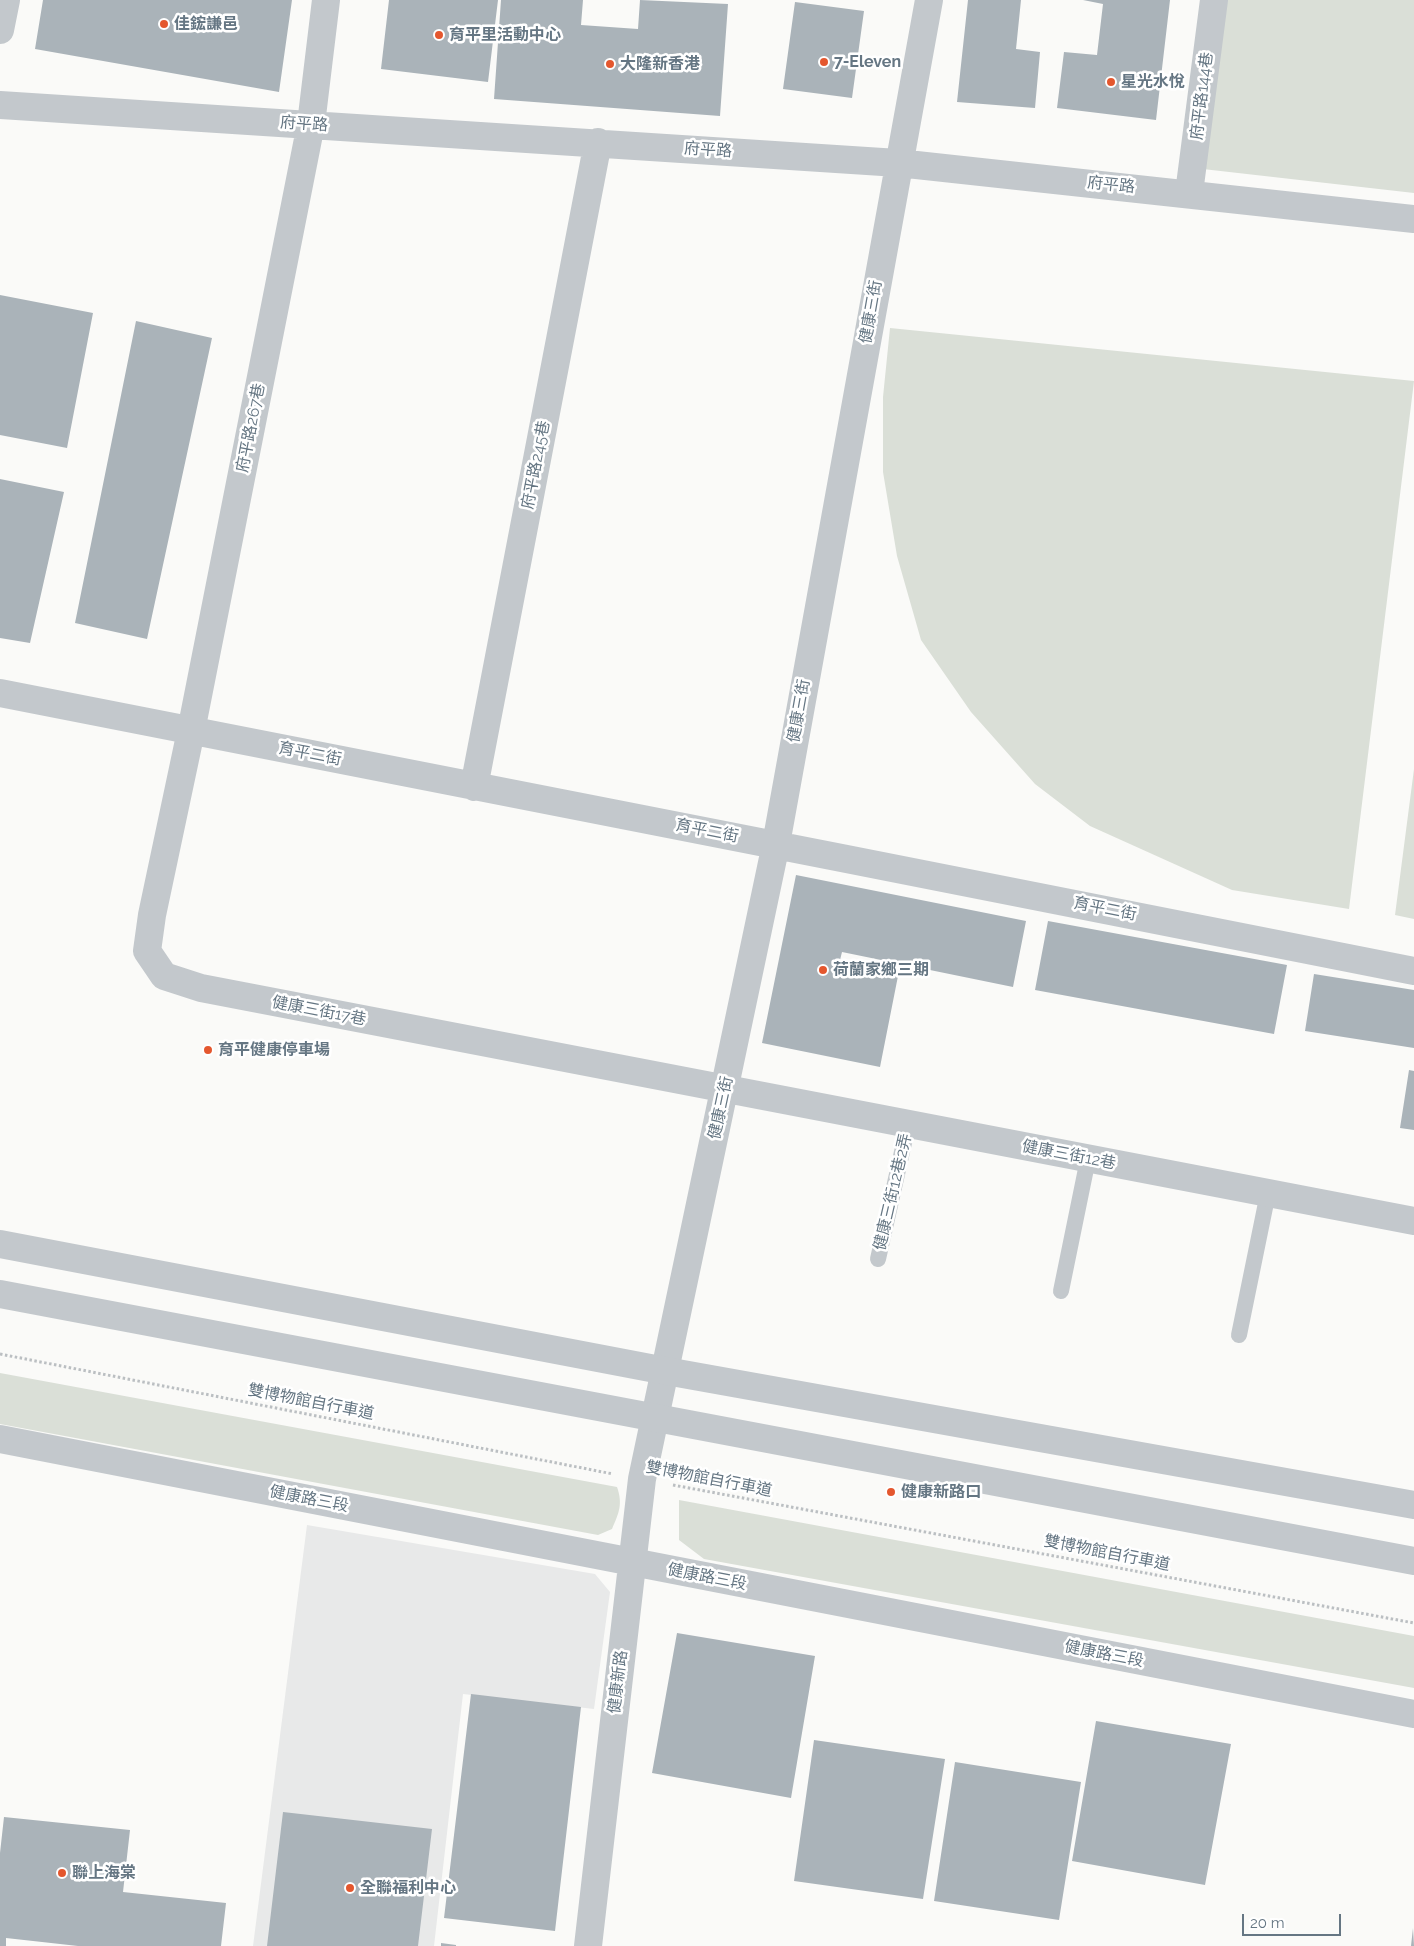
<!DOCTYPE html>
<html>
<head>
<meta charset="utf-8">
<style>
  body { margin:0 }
  #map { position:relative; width:1414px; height:1946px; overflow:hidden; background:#fafaf8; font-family:Raleway,sans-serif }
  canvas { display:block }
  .scale { position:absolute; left:1242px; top:1914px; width:99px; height:22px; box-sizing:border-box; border:2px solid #657683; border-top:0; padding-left:6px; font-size:15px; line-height:18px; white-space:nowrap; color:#657683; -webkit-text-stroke:4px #fff; paint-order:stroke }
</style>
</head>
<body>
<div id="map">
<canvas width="1414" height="1946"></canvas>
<div class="scale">20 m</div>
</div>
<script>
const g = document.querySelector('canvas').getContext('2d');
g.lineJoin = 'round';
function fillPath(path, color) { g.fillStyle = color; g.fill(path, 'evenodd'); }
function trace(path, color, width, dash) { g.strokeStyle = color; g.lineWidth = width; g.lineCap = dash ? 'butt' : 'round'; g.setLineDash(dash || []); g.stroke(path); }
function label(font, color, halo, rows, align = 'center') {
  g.font = font + ' Raleway,"Noto Sans TC",sans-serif'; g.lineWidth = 5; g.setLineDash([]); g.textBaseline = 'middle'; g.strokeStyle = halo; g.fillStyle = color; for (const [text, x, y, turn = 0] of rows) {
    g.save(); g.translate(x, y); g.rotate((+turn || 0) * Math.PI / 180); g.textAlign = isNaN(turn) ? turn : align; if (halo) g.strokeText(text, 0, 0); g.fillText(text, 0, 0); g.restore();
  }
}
const built = new Path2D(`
  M307 1525 595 1574 610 1592 594 1709 463 1694 434 1946H253Z`);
const green = new Path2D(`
  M1214 0H1414V193L1194 168Z
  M890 328 1414 381 1349 909 1232 890 1090 826 1035 784 971 712 921 640 897 556 883 472V397Z
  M1414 769V919L1395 915Z
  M0 1373 617 1487C623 1504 619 1513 612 1529L598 1535 0 1424Z
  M679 1500 1414 1636V1688L704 1559 679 1540Z`);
const building = new Path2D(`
  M43 0H292L279 92 35 49Z
  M389 0H498L488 82 381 69Z
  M501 0H583L581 25 638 29 640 0 728 4 720 116 494 99Z
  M968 0H1021L1016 49 1040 52 1035 108 957 102Z
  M1083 0H1170L1156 120 1057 108 1064 52 1097 55 1103 4Z
  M795 2 864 11 852 98 783 89Z
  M0 295 93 313 67 448 0 435Z
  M136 321 212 338 147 639 75 623Z
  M0 479 64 492 30 643 0 638Z
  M796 875 1026 921 1013 987 842 952 839 964 898 976 880 1067 762 1043Z
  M1048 921 1287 965 1274 1034 1035 990Z
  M1314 974 1414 990V1048L1305 1031Z
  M1409 1070 1414 1071V1130L1400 1128Z
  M677 1633 815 1656 791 1798 652 1773Z
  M471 1694 581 1707 555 1931 444 1918Z
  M1096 1721 1231 1744 1205 1885 1072 1861Z
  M814 1740 945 1759 923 1899 794 1881Z
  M955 1762 1081 1782 1059 1920 934 1901Z
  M283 1812 432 1829 418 1946H267Z
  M4 1817 130 1830 123 1892 226 1903 221 1946H78L6 1938V1946H0V1853Z
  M1413 1928 1414 1946H1411Z
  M441 1943 456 1945V1946H441Z`);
const path = new Path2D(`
  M0 1354 613 1474
  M673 1485 1414 1623`);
const service = new Path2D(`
  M878 1259 908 1125
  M1061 1291 1088 1159
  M1239 1335 1268 1193`);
const minor = new Path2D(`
  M326 0 311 124 191 731 152 915 147 951 164 976 201 988 1414 1221
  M0 30 6 0
  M0 105 898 163 1414 219
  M1189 193 1214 0
  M0 693C471 786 943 877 1414 971
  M474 787 598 142
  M0 1439 1414 1714
  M588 1946 642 1479 776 844 929 0`);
const tertiary = new Path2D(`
  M0 1244 666 1371 1414 1505
  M0 1294 1414 1561`);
const markers = [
  [164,24,5,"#e4572e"],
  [439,35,5,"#e4572e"],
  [824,62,5,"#e4572e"],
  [610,64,5,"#e4572e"],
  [1111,82,5,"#e4572e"],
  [823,970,5,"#e4572e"],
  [208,1050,5,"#e4572e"],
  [891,1492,5,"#e4572e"],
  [62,1873,5,"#e4572e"],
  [350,1888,5,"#e4572e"]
];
const poiNames = [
  ["佳鋐謙邑",174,24],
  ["育平里活動中心",449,35],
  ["7-Eleven",834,62],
  ["大隆新香港",620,64],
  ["星光水悅",1121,82],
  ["荷蘭家鄉三期",833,970],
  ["育平健康停車場",218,1050],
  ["健康新路口",901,1492],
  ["聯上海棠",72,1873],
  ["全聯福利中心",360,1888]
];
const streetNames = [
  ["府平路144巷",1202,96,-83],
  ["府平路",304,124,4],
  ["府平路",708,150,4],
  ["府平路",1111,185,6],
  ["健康三街",871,312,-80],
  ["府平路267巷",251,428,-79],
  ["府平路245巷",536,465,-79],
  ["健康三街",799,711,-80],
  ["育平二街",310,754,11],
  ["育平二街",707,831,11],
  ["育平二街",1105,909,11],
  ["健康三街17巷",319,1011,11],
  ["健康三街",721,1108,-78],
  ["健康三街12巷",1069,1155,11],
  ["健康三街12巷2弄",893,1192,-77],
  ["雙博物館自行車道",311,1402,11],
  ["雙博物館自行車道",709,1479,11],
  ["健康路三段",309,1499,11],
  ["雙博物館自行車道",1107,1553,11],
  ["健康路三段",707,1577,11],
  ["健康路三段",1104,1654,11],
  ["健康新路",618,1682,-83]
];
fillPath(built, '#e8e9e9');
fillPath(green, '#dadfd7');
fillPath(building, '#aab3b9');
trace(path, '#bbbfc2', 3, [2.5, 2.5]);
trace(service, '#c3c8cc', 16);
trace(minor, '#c3c8cc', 28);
trace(tertiary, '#c3c8cc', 28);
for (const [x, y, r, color] of markers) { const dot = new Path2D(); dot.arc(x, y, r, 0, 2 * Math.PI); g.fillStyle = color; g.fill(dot); trace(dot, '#fff', 2); }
label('bold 16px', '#657683', '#fff', poiNames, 'left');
label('16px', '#657683', '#fff', streetNames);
</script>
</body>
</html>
